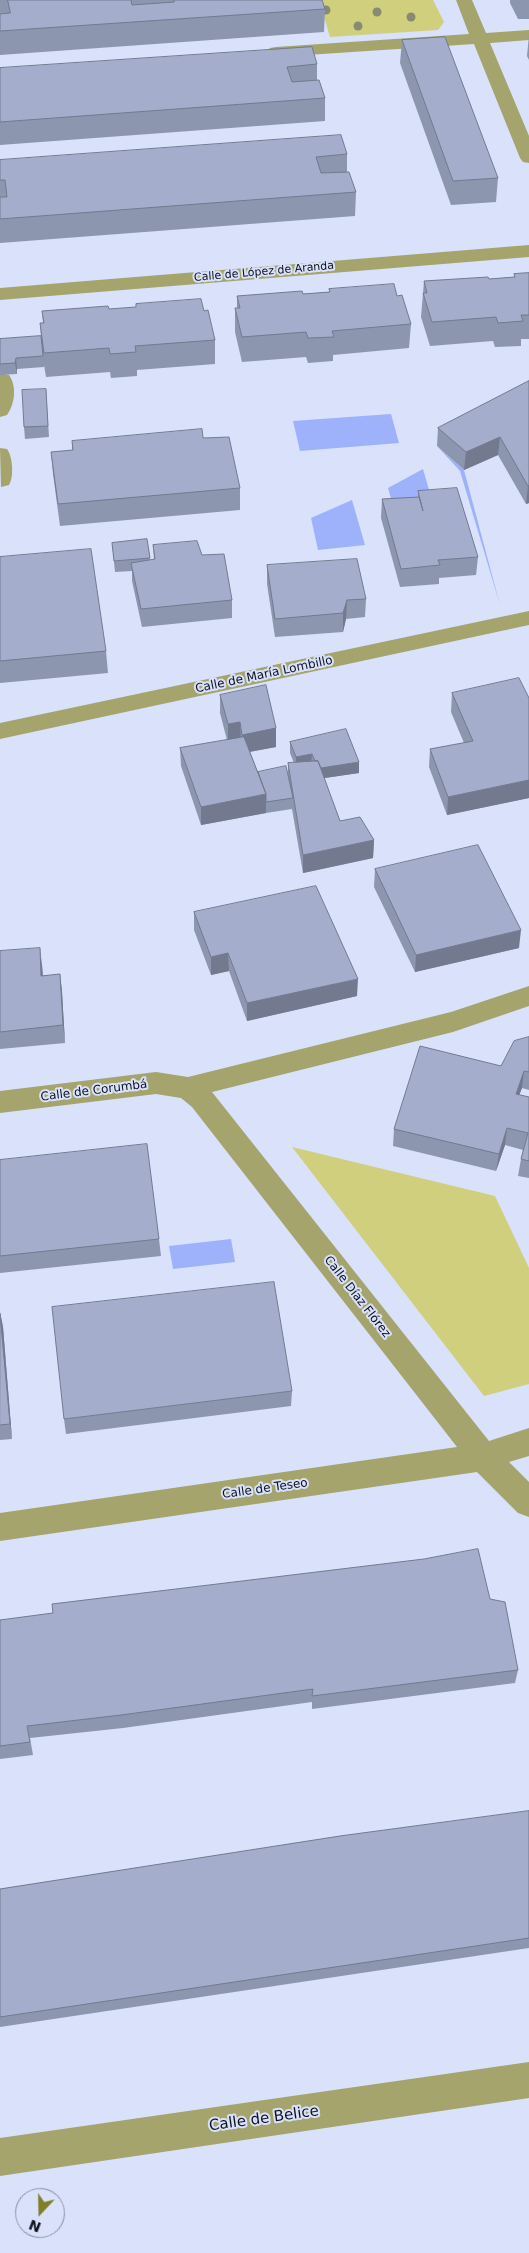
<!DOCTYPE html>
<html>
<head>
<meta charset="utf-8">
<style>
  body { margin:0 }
  #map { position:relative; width:529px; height:2253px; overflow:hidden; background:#d9e1fb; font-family:"DejaVu Sans",sans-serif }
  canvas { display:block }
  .north { position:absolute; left:15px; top:2188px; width:50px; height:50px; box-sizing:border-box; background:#d9e1fb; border:1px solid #888ea2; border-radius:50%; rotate:201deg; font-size:14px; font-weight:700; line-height:20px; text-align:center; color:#0e111c }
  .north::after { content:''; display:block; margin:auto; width:18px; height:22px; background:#817e26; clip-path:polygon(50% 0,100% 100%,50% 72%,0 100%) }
</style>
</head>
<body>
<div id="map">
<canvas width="529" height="2253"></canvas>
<div class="north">N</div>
</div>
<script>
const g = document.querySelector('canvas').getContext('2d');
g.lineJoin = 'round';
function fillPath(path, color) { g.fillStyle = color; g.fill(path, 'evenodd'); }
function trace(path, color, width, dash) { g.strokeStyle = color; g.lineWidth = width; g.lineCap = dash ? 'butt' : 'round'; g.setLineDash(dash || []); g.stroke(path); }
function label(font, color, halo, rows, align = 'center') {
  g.font = font + ' "DejaVu Sans",sans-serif'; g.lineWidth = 4; g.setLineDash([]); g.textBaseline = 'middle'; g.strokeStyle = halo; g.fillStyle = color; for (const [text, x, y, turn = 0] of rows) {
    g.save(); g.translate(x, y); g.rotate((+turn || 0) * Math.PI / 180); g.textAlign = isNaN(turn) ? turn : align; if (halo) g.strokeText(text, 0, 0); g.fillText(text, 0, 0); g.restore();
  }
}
const green = new Path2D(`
  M319 0H433L444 22 438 30 330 37Z
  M292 1147 495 1196 529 1268V1384L484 1396Z`);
const water = new Path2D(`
  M391 414 399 443 300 451 293 421Z
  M437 446 464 470 500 605 460 471Z
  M423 469 433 504 395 513 388 488Z
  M352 500 365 545 318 550 311 518Z
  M231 1239 235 1262 173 1269 169 1246Z`);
const minor = new Path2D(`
  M456 0H472L486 33 529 30V40L490 43 529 136V163L523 162 520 158 474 44 276 57 270 56 267 52 270 48 276 47 469 34Z
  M529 245V257L0 300V288Z
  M0 373 9 375C17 386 15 404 7 415L0 417Z
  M0 448 7 449C13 457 14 477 9 485L1 487Z
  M529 611V625L0 739V723Z
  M529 986V1006L453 1032 212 1092 489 1441 529 1428V1456L509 1462 529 1482V1517L518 1513 477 1472 0 1541V1513L457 1447 192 1107 181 1098 156 1094 0 1113V1091L156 1072 188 1077 451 1012Z
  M529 2062V2098L0 2176V2138Z`);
const trees = [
  [326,10],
  [377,12],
  [411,17],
  [358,26]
];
const wall = new Path2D(`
  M0 0H322L325 9 324 32 0 55Z
  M510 0H529V19H518L510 3Z
  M529 35V60L527 56Z
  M402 40 498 178 496 202 451 205 400 63Z
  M317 64V80L325 98V121L0 145V68Z
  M347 154V172L356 192 355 216 0 243V160Z
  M529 273V339H521V346L495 347 493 341 430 346 421 317 424 281 489 279 514 277V274Z
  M329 289 397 296 411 324 409 348 333 355V361L308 363 306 357 242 362 235 332V308H237V296L303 294 329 292Z
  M109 309 204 311 215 340V364L137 370V376L111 378 110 372 46 377 44 365V367L17 369V374L0 375V339L41 336 40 323H43L42 311Z
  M529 381V503L526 504 498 455 464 470 437 446 438 428Z
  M46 389 49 437 25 439 24 427Z
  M203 438 240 488V510L60 526 53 474 51 452 72 450V441Z
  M418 491 478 557 476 575 439 578V584L400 587 381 518 382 499 418 497Z
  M147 539 150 560H154L153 545 202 555 232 600V618L142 627 132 581V571L115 572 112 543Z
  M0 557 106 651 108 673 0 683Z
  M267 565 366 599 365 617 346 619 343 632 275 637 267 584Z
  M452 693 529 698V798L447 815 429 767 430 749 464 743 451 712Z
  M220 695 276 728V747L250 752 258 772 288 775V763H294L290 753V742L359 773 324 778 340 821 374 840 373 858 303 873 292 809 266 813 201 825 181 766 180 748 227 740 220 713Z
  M375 869 519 948 415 972 374 887Z
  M194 912 357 996 247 1021 229 971 211 975 194 930Z
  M0 951 42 965 43 976 60 974 62 992 65 1043 0 1049Z
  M529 1037V1090L522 1088 519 1095 529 1097V1178L518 1176 521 1159 523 1150 505 1145 496 1171 393 1146 394 1129 501 1066Z
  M0 1160 159 1239 161 1256 0 1273Z
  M0 1312 3 1327 12 1439 0 1440Z
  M292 1391 291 1406 66 1434 64 1419Z
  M490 1599 518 1670 515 1683 312 1709V1702L123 1728 30 1738 33 1755 0 1759V1620Z
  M529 1811V1948L0 2027V1889Z`);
const shadedWall = new Path2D(`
  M16 358 17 369V374L15 363Z
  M500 437 498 455 464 470 466 452Z
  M529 485V503L526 504 528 486Z
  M347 600 346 619 343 632V613Z
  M240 722 241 741 228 742V724Z
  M276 728V747L242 753V735Z
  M312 754 311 765 296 768V757Z
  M359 762V773L318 779V768Z
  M529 780V798L447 815 448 797Z
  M266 794V813L201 825V807Z
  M374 840 373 858 303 873V855Z
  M521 930 519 948 415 972 416 955Z
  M40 948 42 965 44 994 41 976Z
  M228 953 229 971 211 975V957Z
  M60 974 62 992 65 1043 63 1025Z
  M358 979 357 996 247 1021V1003Z
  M524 1071 522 1088 513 1111 516 1094Z
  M507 1128 505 1145 496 1171 499 1154Z
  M0 1312 3 1327 12 1439 10 1424Z`);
const building = new Path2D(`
  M8 0H131L132 5 174 2V0H322L325 9 0 31V14L10 13Z
  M445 37 498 178 453 181 402 40Z
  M312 47 317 64 287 67 292 82 319 80 325 98 0 122V68Z
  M341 135 347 154 316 157 321 173 349 172 356 192 0 219V197H7L5 180H0V160Z
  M529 273V315H521L523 321 498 323 496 317 432 322 423 293H427L424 281 488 277 489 279 515 277 514 274Z
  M394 284 397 296 402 295 411 324 332 331 334 337 308 338 306 332 242 337 235 308H240L237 296 302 291 303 294 330 292 329 289Z
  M201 299 204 311 208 310 215 340 135 346 136 352 110 354 109 348 44 353 40 323H44L42 311 108 306 109 309 136 307V304Z
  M41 336 43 356 16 358 15 363 0 364V339Z
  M529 381V485L528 486 500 437 466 452 438 428Z
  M46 389 48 426 24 427 22 390Z
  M202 429 203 438 229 437 240 488 58 504 51 452 73 450 72 441Z
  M457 488 478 557 438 560 440 565 401 569 382 499 419 497 423 511 418 491Z
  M147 539 150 558 114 561 112 543Z
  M197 541 202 555 224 554 232 600 141 609 131 563 155 559 153 545Z
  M91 549 106 651 0 661V557Z
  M357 559 366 599 347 600 343 613 275 619 267 565Z
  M519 678 529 698V780L448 797 430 749 473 741 452 693Z
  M266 685 276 728 242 735 240 722 228 724 220 695Z
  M346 729 359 762 321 768 318 761H315L312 754 296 757 290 742Z
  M244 737 266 794 201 807 180 748Z
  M318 761 340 821 360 817 374 840 303 855 288 763Z
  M286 766 293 798 266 802V794L258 772Z
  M478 845 521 930 416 955 375 869Z
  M316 886 358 979 247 1003 228 953 211 957 194 912Z
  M40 948 41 976 60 974 63 1025 0 1032V951Z
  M529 1037V1072L524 1071 516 1094 529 1097V1161L521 1159 528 1133 507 1128 499 1154 394 1129 420 1046 501 1066 514 1041Z
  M147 1144 159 1239 0 1256V1160Z
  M274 1282 292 1391 64 1419 52 1307Z
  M0 1314 10 1424 0 1425Z
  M478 1549 490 1599 505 1602 518 1670 312 1696 313 1689 121 1715 27 1726 30 1742 0 1746V1620L53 1613 52 1604 424 1559Z
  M529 1811V1938L0 2017V1889L340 1836Z`);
const farStreetnames = [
  ["Calle de López de Aranda",264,272,-5]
];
const streetNames = [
  ["Calle de María Lombillo",264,675,-12],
  ["Calle de Corumbá",94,1091,-7],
  ["Calle Díaz Flórez",357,1297,52],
  ["Calle de Teseo",265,1489,-8]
];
const nearStreetnames = [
  ["Calle de Belice",264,2119,-8]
];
fillPath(green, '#d0cf7d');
fillPath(water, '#9db2fa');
fillPath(minor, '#a4a46c');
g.fillStyle = '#898b71';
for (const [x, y] of trees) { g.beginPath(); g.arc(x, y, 4.5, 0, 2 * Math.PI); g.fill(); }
fillPath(wall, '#8d96af');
fillPath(shadedWall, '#737a8f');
fillPath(building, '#a4aecc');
trace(building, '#737a8f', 1);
label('11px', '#0e111c', '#d9e1fb', farStreetnames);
label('12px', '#0e111c', '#d9e1fb', streetNames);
label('15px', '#0e111c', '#d9e1fb', nearStreetnames);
</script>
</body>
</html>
